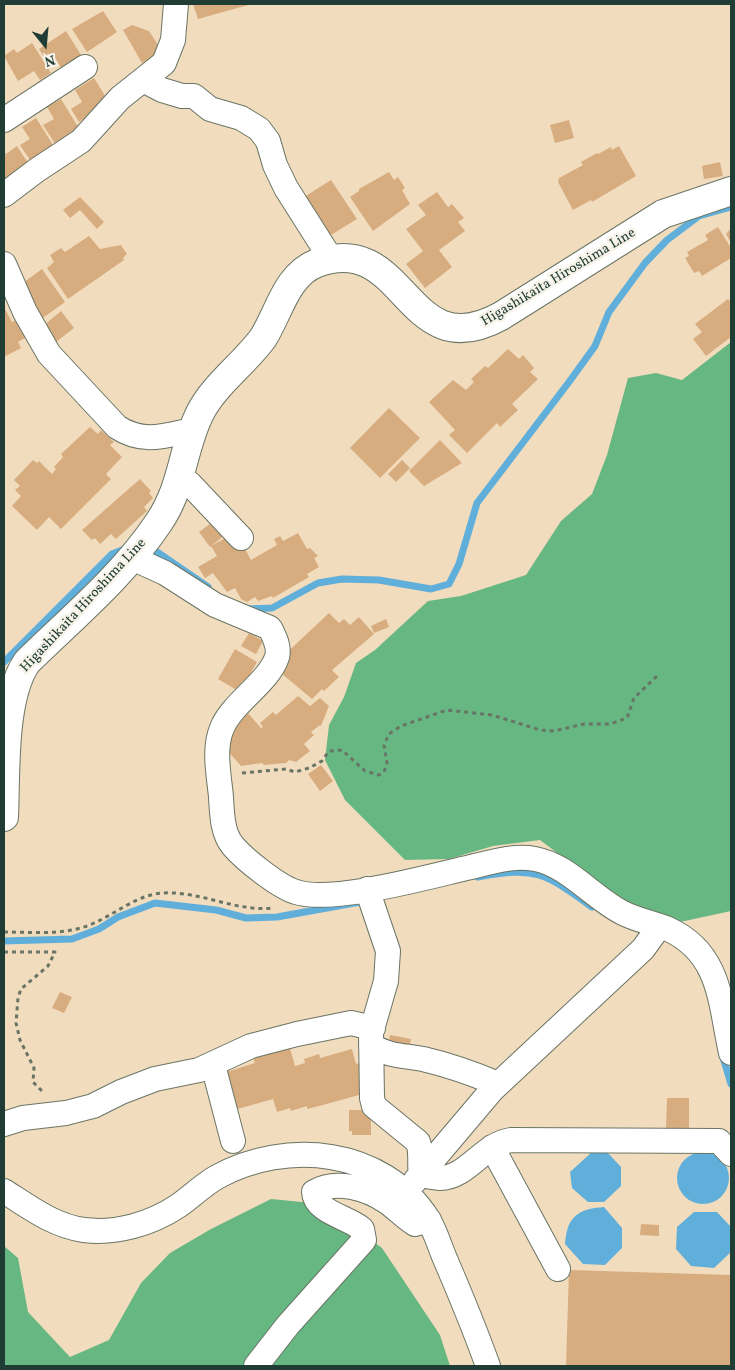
<!DOCTYPE html>
<html>
<head>
<meta charset="utf-8">
<style>
  body { margin:0 }
  #map { position:relative; width:735px; height:1370px; overflow:hidden; background:#f2dcbe; font-family:Vollkorn,serif }
  canvas { display:block }
  .frame { position:absolute; inset:0; border:5px solid #1f3d34; pointer-events:none }
  .north { position:absolute; left:20px; top:20px; width:50px; height:50px; -webkit-text-stroke:4px #f7f3e8; paint-order:stroke; rotate:163deg; font-size:14px; font-weight:700; line-height:20px; text-align:center; color:#1f3d34 }
  .north::after { content:''; display:block; margin:auto; width:18px; height:22px; background:#1f3d34; clip-path:polygon(50% 0,100% 100%,50% 72%,0 100%) }
</style>
</head>
<body>
<div id="map">
<canvas width="735" height="1370"></canvas>
<div class="frame"></div>
<div class="north">N</div>
</div>
<script>
const g = document.querySelector('canvas').getContext('2d');
g.lineJoin = 'round';
function fillPath(path, color) { g.fillStyle = color; g.fill(path, 'evenodd'); }
function trace(path, color, width, dash) { g.strokeStyle = color; g.lineWidth = width; g.lineCap = dash ? 'butt' : 'round'; g.setLineDash(dash || []); g.stroke(path); }
function label(font, color, halo, rows, align = 'center') {
  g.font = font + ' Vollkorn,serif'; g.lineWidth = 5; g.setLineDash([]); g.textBaseline = 'middle'; g.strokeStyle = halo; g.fillStyle = color; for (const [text, x, y, turn = 0] of rows) {
    g.save(); g.translate(x, y); g.rotate((+turn || 0) * Math.PI / 180); g.textAlign = isNaN(turn) ? turn : align; if (halo) g.strokeText(text, 0, 0); g.fillText(text, 0, 0); g.restore();
  }
}
const forest = new Path2D(`
  M731 342V911L680 922 629 907 540 840 493 846 449 859 405 860 345 800 325 760 329 725 344 697 356 663 375 650 428 601 461 596 526 575 561 521 592 494 607 455 628 378 656 373 682 380Z
  M271 1199 322 1204 382 1248 440 1335 450 1366H4V1246L18 1258 28 1312 70 1357 109 1340 141 1283 170 1253 211 1229Z`);
const water = new Path2D(`
  M592 1152H607L621 1167V1186L604 1202H588L572 1188 570 1172Z
  M677 1178a26 26 0 1 1 52 0a26 26 0 1 1-52 0Z
  M604 1207 622 1228V1248L605 1265 583 1264 565 1244C567 1217 577 1209 604 1207Z
  M694 1212H717L731 1227V1252L714 1268 691 1266 676 1249 677 1227Z`);
const stream = new Path2D(`
  M147 551 157 552 208 587
  M248 609 272 608 318 583 342 579 379 580 431 589 449 584 459 564 477 503 569 382 595 346 609 312 645 263 667 240 699 216 731 207
  M4 662 112 554 127 548
  M478 877C536 866 545 873 592 907
  M4 941 72 939 99 929 118 917 155 903 216 910 246 918 277 917 360 902
  M722 1054 731 1084`);
const building = new Path2D(`
  M193 4H252L198 19Z
  M103 11 117 32 87 52 72 29Z
  M132 25 149 31 162 51 142 63 123 30Z
  M66 31 81 55 61 68 53 54 45 59 39 49Z
  M32 43 51 73 40 80 34 71 18 81 4 56 14 49 17 53Z
  M94 78 109 102 79 122 71 109 82 102 75 90Z
  M61 99 80 130 56 145 43 125 54 119 47 107Z
  M36 118 55 148 32 163 20 145 30 139 22 127Z
  M569 120 574 138 555 143 550 125Z
  M17 146 30 166 4 182V151L6 154Z
  M619 146 636 176 592 202 591 200 573 210 558 182 559 178 583 165 581 162 597 153 598 154 611 147 612 150Z
  M720 162 723 176 704 179 702 166Z
  M389 172 394 180 398 177 405 188 402 190 410 204 373 231 350 197 359 191V189Z
  M331 180 357 219 326 238 301 199Z
  M437 192 448 207 452 204 464 218 458 222 465 231 439 250 452 267 425 288 406 264 423 251 406 229 426 215 418 205Z
  M80 197 104 222 97 229 80 210 70 218 63 210Z
  M718 227 731 248V258L702 276 699 271 694 273 685 258 689 256 687 252 708 240 705 235Z
  M731 228V243L726 234Z
  M89 236 100 249 121 245 127 254 123 258 124 260 68 299 47 268 54 262 50 255 61 248 65 252Z
  M42 269 65 302 40 320 20 285Z
  M728 299 731 303V337L706 356 693 339 702 332 695 324Z
  M4 307 12 322 18 319 28 336 18 342 21 348 4 357Z
  M61 311 74 328 56 342 43 326Z
  M508 349 519 359 523 355 534 368 530 372 538 379 512 404 518 410 500 427 497 423 467 453 449 435 455 430 429 402 453 380 466 390 474 382 471 379 485 366 488 368Z
  M389 408 420 438 380 478 350 448Z
  M90 427 98 434 101 430 114 442 110 445 122 457 106 474 111 479 61 529 49 517 37 530 12 506 21 496 15 490 20 486 14 480 33 460 37 463 39 461 52 474 56 469 54 467 63 457 61 454Z
  M440 440 462 463 424 486 409 471Z
  M402 460 410 468 396 482 388 474Z
  M140 479 151 491 149 493 153 498 144 507 147 511 116 539 111 534 100 544 95 538 92 540 82 530Z
  M215 520 226 534 210 547 199 532Z
  M298 533 307 549 310 548 318 556 314 558 319 567 307 574 309 577 273 598 272 596 258 601 255 597 247 602 241 599 235 588 227 592 213 573 205 578 198 567 217 556 211 546 229 536 242 543 251 560 277 545 274 539 280 536 283 541Z
  M329 613 339 623 344 619 350 625 359 617 374 634 332 670 339 677 324 691 322 689 312 699 275 668 280 659Z
  M386 619 389 627 374 633 371 626Z
  M249 633 263 641 256 654 241 646Z
  M235 649 257 662 240 692 218 679Z
  M298 696 310 706 320 698 329 706 321 726 320 725 311 732 314 735 304 744 310 751 296 762 289 760 286 763 264 765 262 763 241 766 225 748 230 744 223 736 242 710 246 715 248 713 261 728 263 727 260 723 273 712 276 715Z
  M321 765 333 781 320 791 308 774Z
  M60 992 72 997 64 1013 52 1008Z
  M390 1035 411 1039 409 1049 388 1045Z
  M289 1045 295 1066 305 1063 304 1059 319 1054 320 1058 352 1049 356 1064 362 1062 366 1093 323 1105 307 1109V1106L291 1111 290 1108 277 1112 273 1099 234 1110 223 1073 255 1063 252 1055Z
  M667 1098H689V1129L666 1128Z
  M349 1110H371V1135H352V1131H349Z
  M641 1224 659 1225V1236L640 1235Z
  M569 1270 731 1275V1366H566Z`);
const path = new Path2D(`
  M242 773 286 769 295 772 309 768 322 761 329 751 342 750 365 771 379 775 384 772 387 763 384 745 389 734 401 726 447 710 492 715 540 730 554 731 584 724H610L627 718 634 698 658 675
  M4 932C34 932 66 936 94 923 117 913 138 894 164 893 201 891 235 912 273 908
  M4 952H55L48 966 21 989 18 998 16 1023 20 1040 34 1068 33 1082 43 1092`);
const minor = new Path2D(`
  M143 80 162 90 182 96H194L210 109 241 118 259 129 268 141 275 165 286 188 331 259
  M4 120 85 67
  M4 195 37 170 81 141 120 98 164 63 173 40 176 4
  M4 264 25 312 49 354 117 427C143 444 164 436 192 430
  M181 477 190 484 241 538
  M132 558 165 573 215 605 270 628C274 636 280 647 277 657 269 682 232 703 222 728 213 749 219 775 221 797 222 813 222 833 233 846 245 860 279 887 296 892 332 904 431 876 471 867 492 862 513 855 535 859 568 865 593 898 623 913 637 920 653 923 668 929 721 953 720 1003 731 1053
  M367 889 388 951 386 981 371 1033 372 1098 374 1106 418 1142C422 1153 419 1163 421 1175 427 1176 434 1178 440 1178 467 1178 483 1144 511 1140L719 1141 731 1154
  M371 1046C393 1057 401 1055 423 1059 449 1065 474 1074 498 1084
  M213 1065 233 1141
  M4 1124 23 1118 66 1113 93 1106 121 1092 155 1079 199 1070 251 1046 297 1034 351 1023 373 1028
  M492 1147 558 1269
  M415 1181 492 1090 643 949 659 927
  M4 1191C29 1207 54 1226 84 1230 116 1234 151 1224 178 1206 191 1197 203 1185 217 1177 286 1139 383 1148 428 1219 436 1232 440 1248 446 1261 461 1296 475 1330 488 1366
  M256 1366 288 1325 364 1240 362 1229C348 1217 315 1212 314 1192 336 1179 367 1188 387 1202 397 1209 405 1218 415 1224L429 1220`);
const major = new Path2D(`
  M4 817C6 774 2 698 27 662 73 617 123 576 159 522 183 487 182 449 200 413 214 385 244 364 263 338 279 313 286 275 317 263 407 230 405 369 501 316L663 214 731 191`);
const streetNames = [
  ["Higashikaita Hiroshima Line",559,278,-31],
  ["Higashikaita Hiroshima Line",84,606,-47]
];
fillPath(forest, '#67b783');
fillPath(water, '#60afda');
trace(stream, '#60afda', 7);
fillPath(building, '#d7ad80');
trace(minor, '#697564', 26);
trace(major, '#697564', 30);
trace(path, '#697564', 3, [4, 4]);
trace(minor, '#fff', 24);
trace(major, '#fff', 28);
label('14px', '#1f3d34', '#f7f3e8', streetNames);
</script>
</body>
</html>
